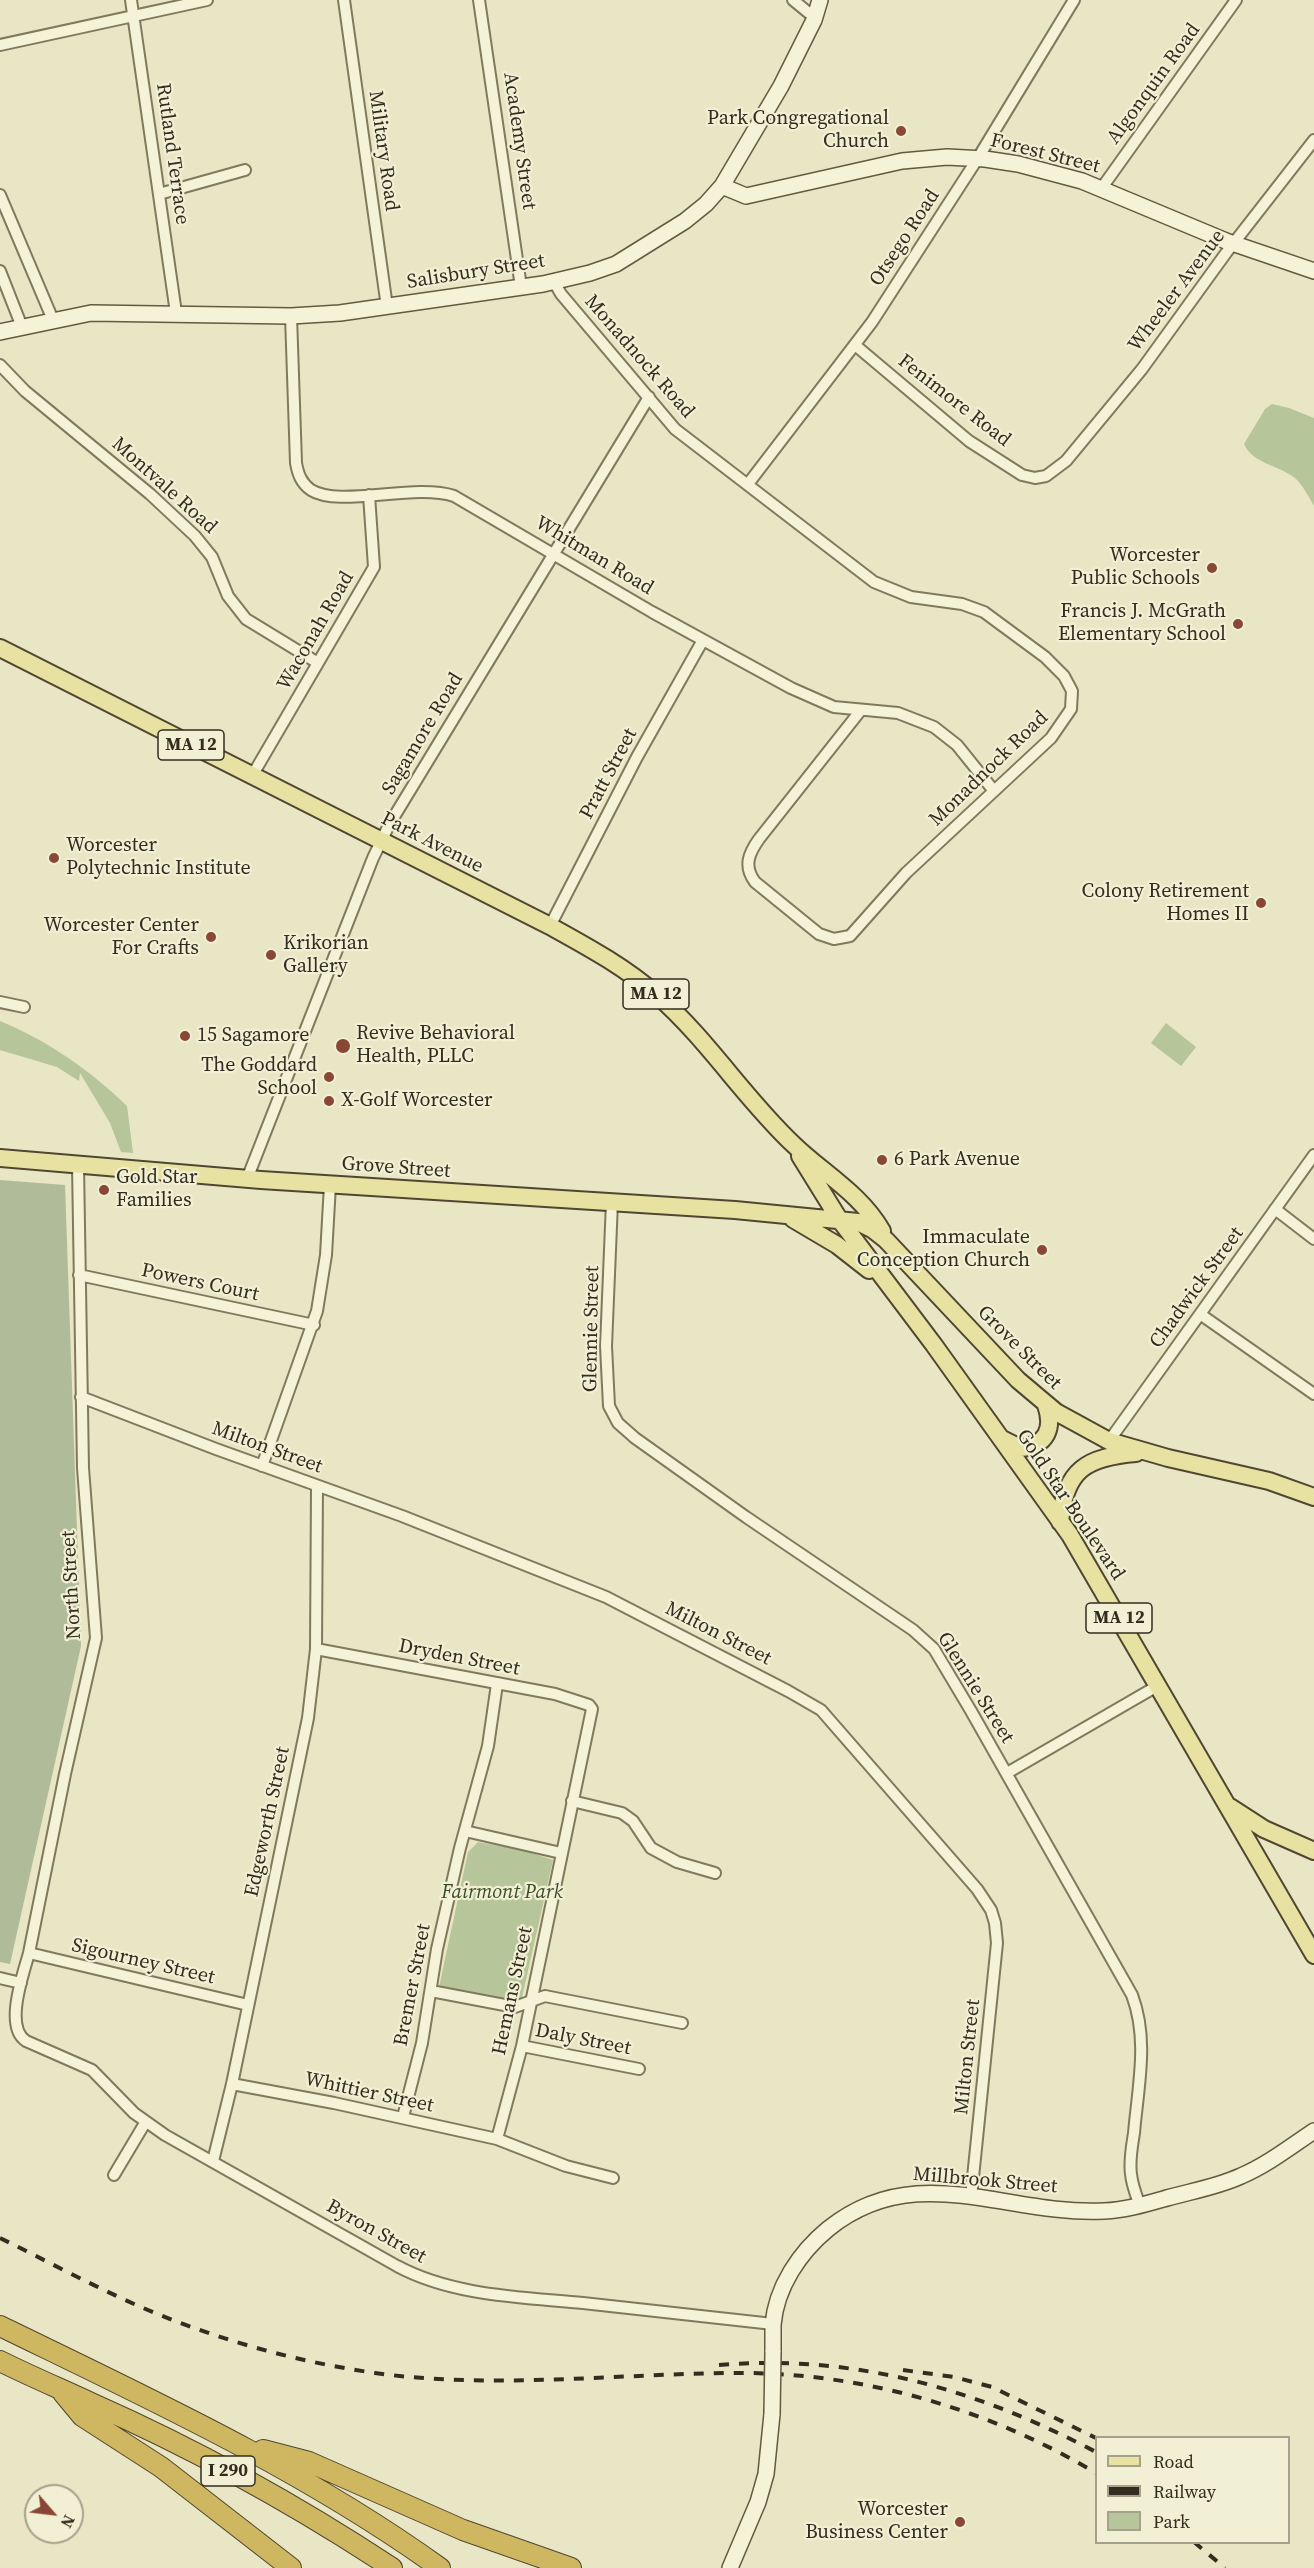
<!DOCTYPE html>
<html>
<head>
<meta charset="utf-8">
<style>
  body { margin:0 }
  #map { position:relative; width:1314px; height:2568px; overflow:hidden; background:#e8e6c5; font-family:"Source Serif 4",serif }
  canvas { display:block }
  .legend { position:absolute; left:1095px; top:2436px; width:195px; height:108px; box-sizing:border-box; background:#f1efd4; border:2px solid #a5a18c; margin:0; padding:8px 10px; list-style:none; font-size:18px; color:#332d1f }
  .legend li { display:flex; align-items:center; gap:12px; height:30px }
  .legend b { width:30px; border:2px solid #a5a18c }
  .north { position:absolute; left:24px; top:2484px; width:60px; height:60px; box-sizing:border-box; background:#f1efd4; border:2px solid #a5a18c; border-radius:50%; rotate:118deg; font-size:16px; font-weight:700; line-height:24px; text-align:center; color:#332d1f }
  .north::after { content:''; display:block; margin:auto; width:21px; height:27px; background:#894735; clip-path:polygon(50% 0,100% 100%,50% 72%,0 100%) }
</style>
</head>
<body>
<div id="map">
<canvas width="1314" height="2568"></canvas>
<ul class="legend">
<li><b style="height:8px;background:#e7e2a1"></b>Road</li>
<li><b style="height:8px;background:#332d1f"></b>Railway</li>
<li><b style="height:16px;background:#b6c59a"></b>Park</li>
</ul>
<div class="north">N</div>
</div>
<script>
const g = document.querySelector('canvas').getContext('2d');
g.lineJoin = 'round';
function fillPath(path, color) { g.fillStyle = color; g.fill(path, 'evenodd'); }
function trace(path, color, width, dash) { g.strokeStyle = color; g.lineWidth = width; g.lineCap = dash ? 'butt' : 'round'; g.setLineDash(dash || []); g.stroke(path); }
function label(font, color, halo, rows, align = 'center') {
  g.font = font + ' "Source Serif 4",serif'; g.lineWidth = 4.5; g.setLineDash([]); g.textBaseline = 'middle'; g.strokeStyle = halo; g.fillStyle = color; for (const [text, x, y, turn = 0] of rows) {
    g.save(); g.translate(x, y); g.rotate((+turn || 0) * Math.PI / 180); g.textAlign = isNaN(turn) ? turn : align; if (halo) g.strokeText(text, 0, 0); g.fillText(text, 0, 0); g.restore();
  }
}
const green = new Path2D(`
  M1272 404 1289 408 1314 418V506C1309 497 1302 484 1295 478 1279 465 1253 464 1244 444L1265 409Z
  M0 1021C47 1040 91 1071 127 1106L133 1153 121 1152 110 1123 80 1073 79 1081 57 1067 0 1050Z
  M1166 1023 1196 1047 1181 1066 1151 1043Z
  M478 1842 523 1850 553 1860 521 2002 439 1987 468 1852Z`);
const cemetery = new Path2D(`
  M0 1180 65 1185 81 1646 10 1964 0 1962Z`);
const minor = new Path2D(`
  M131 0 176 313
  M344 0 387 307
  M479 0 521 287
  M793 0 815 18
  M0 45 207 0
  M1101 189 1236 0
  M159 194 245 170
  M0 195 53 320
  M0 271 22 327
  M554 282 561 294 675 429 874 582 911 597 962 604 984 612 1045 657 1064 676 1072 691 1071 709 1051 738 906 873 850 936 834 939 819 934 755 882C743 866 749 853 759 839L861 710
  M291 316 296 463C298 474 301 483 311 490 339 508 414 483 454 496L652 612 791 688 834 707 898 713 934 727 957 745 994 791
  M855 345 969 441 1022 475 1035 478 1046 476 1066 461 1142 369 1226 253 1314 140
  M0 365 25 391 150 494 195 536 212 557 228 596 246 619 318 663
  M748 484 872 322 978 158 1074 0
  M252 776 374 567 369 495
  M550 926 637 757 703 640
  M0 1002 24 1007
  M78 1165 83 1468 96 1638 65 1774 29 1953C23 1975 4 2027 26 2041L92 2070 134 2113 165 2135 397 2266C453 2296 521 2297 583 2303 646 2310 710 2317 773 2324
  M247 1179 373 858 389 825 649 397
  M612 1202 606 1346 609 1406 618 1423 635 1438 746 1517 913 1630 934 1649 971 1711 1132 1995C1149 2040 1138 2086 1134 2133 1132 2146 1129 2161 1131 2174 1132 2185 1136 2195 1140 2206
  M1275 1209 1314 1239
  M79 1275 314 1325
  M1200 1314 1314 1394
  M81 1397 216 1449 402 1516 606 1597 788 1691 821 1710 977 1889 991 1910 995 1923 997 1943 971 2197
  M1109 1441 1314 1155
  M262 1466 317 1311 326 1255 330 1185
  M316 1649 555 1694 589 1705 592 1709 522 2046 497 2139
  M1007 1773 1159 1685
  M572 1801 622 1813 633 1821 651 1848 677 1862 715 1873
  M465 1831 561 1853
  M29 1953 248 2005
  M0 1978 21 1983
  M431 1991 515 2007 545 1996 682 2023
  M522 2046 639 2069
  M232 2084 334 2103 497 2139 566 2166 613 2178
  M403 2117 422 2043 437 1949 460 1848 488 1746 497 1684
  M213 2161 232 2084 308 1718 316 1649 317 1486
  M114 2175 145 2123`);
const secondary = new Path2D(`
  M722 186 746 196 902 161 947 157 985 159 1018 164 1082 181 1226 241 1314 271
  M0 332 91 313 291 316 340 313 543 284 590 273 616 264 685 221 706 204 722 186 781 86 814 20 820 0
  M773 2352C773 2343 773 2334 773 2325 776 2287 800 2252 828 2229 916 2158 1006 2216 1104 2211 1126 2210 1146 2204 1167 2198 1192 2191 1217 2187 1241 2176 1267 2165 1290 2147 1314 2131
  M730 2568 758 2502 766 2474 772 2414`);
const primary = new Path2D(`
  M0 648 550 926C588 947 625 967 658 996 708 1040 745 1099 794 1145 823 1173 861 1194 882 1231
  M800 1156 839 1219 934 1345 1070 1535 1314 1955
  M0 1158 261 1180 735 1210 858 1222 872 1229 886 1240 1018 1380 1056 1412 1109 1441 1168 1458 1269 1481 1314 1497
  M793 1219 837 1245 869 1270
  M1002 1439 1020 1448C1047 1446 1054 1428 1046 1405
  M1060 1522C1065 1469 1087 1457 1136 1453
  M1230 1807 1264 1829 1314 1851`);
const motorway = new Path2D(`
  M0 2326C150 2399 304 2470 440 2568
  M0 2361C30 2376 61 2389 91 2403 195 2449 298 2506 392 2568
  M63 2393 82 2416 161 2467 291 2568
  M263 2450 309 2462 463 2530 571 2568`);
const rail = new Path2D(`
  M0 2238C51 2263 102 2291 155 2313 226 2342 299 2362 375 2373 497 2390 620 2373 742 2373 865 2373 991 2410 1096 2473
  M719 2365C856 2354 976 2389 1096 2452
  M903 2370 954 2377 992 2387 1096 2438
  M1194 2542 1225 2568`);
const secondaryBridge = new Path2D(`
  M772 2414 773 2352`);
const markers = [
  [901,131,6,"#894735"],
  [1212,568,6,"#894735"],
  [1238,624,6,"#894735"],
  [54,858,6,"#894735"],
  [1261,903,6,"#894735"],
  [211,937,6,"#894735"],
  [271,955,6,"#894735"],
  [185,1036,6,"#894735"],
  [343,1046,8,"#894735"],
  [329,1077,6,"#894735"],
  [329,1101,6,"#894735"],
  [882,1160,6,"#894735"],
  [104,1190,6,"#894735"],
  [1042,1250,6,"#894735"],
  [960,2522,6,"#894735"]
];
const shields = [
  [191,745,66],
  [656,994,66],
  [1119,1618,66],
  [228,2471,54]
];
const shieldNames = [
  ["MA 12",191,745],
  ["MA 12",656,994],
  ["MA 12",1119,1618],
  ["I 290",228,2471]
];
const streetNames = [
  ["Algonquin Road",1154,84,-54],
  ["Academy Street",519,141,82],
  ["Military Road",383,151,82],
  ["Rutland Terrace",172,154,82],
  ["Forest Street",1045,154,14],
  ["Otsego Road",905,238,-57],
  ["Salisbury Street",476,272,-9],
  ["Wheeler Avenue",1177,291,-53],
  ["Monadnock Road",639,357,49],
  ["Fenimore Road",954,401,38],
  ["Montvale Road",164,486,42],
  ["Whitman Road",594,556,31],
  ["Waconah Road",316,631,-60],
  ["Sagamore Road",423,734,-59],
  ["Monadnock Road",989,769,-44],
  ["Pratt Street",609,774,-62],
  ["Park Avenue",432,843,27],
  ["Grove Street",396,1168,4],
  ["Powers Court",200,1283,12],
  ["Chadwick Street",1197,1288,-54],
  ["Glennie Street",592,1329,-89],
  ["Grove Street",1019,1348,45],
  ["Milton Street",267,1448,20],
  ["Gold Star Boulevard",1070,1505,56],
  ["North Street",72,1585,-93],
  ["Milton Street",718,1634,27],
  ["Dryden Street",459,1658,11],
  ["Glennie Street",975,1688,58],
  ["Edgeworth Street",268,1822,-78],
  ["Sigourney Street",143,1962,13],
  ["Bremer Street",413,1985,-79],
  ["Hemans Street",513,1991,-78],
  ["Daly Street",583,2040,11],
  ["Milton Street",968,2057,-84],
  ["Whittier Street",369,2093,12],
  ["Millbrook Street",985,2181,5],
  ["Byron Street",376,2232,29]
];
const poiNames = [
  ["Park Congregational",889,119],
  ["Church",889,142],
  ["Worcester",1200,556],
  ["Public Schools",1200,579],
  ["Francis J. McGrath",1226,612],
  ["Elementary School",1226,635],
  ["Worcester",66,846,"left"],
  ["Polytechnic Institute",66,869,"left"],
  ["Colony Retirement",1249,892],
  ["Homes II",1249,915],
  ["Worcester Center",199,926],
  ["For Crafts",199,949],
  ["Krikorian",283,944,"left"],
  ["Gallery",283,967,"left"],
  ["Revive Behavioral",356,1034,"left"],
  ["Health, PLLC",356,1057,"left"],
  ["15 Sagamore",197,1036,"left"],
  ["The Goddard",317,1066],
  ["School",317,1089],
  ["X-Golf Worcester",341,1101,"left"],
  ["6 Park Avenue",894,1160,"left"],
  ["Gold Star",116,1178,"left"],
  ["Families",116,1201,"left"],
  ["Immaculate",1030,1238],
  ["Conception Church",1030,1261],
  ["Worcester",948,2510],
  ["Business Center",948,2533]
];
const parkNames = [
  ["Fairmont Park",502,1893]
];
fillPath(green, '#b6c59a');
fillPath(cemetery, '#afbb99');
trace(minor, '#81795d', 14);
trace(secondary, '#635a40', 18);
trace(primary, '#504631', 20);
trace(motorway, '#504631', 22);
trace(minor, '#f4f2d7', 10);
trace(secondary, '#f4f2d7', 15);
trace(primary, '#e7e2a1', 16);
trace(motorway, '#ceb760', 20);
trace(rail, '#332d1f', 4, [10, 10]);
trace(secondaryBridge, '#635a40', 18, []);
trace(secondaryBridge, '#f4f2d7', 15);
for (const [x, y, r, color] of markers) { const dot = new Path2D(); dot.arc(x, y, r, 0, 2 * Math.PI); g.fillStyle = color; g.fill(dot); trace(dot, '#f1efd4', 2); }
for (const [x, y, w] of shields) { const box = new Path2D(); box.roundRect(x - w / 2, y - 15, w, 30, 4.5); g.fillStyle = '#f1efd4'; g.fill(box); trace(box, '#332d1f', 1.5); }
label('bold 18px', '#332d1f', null, shieldNames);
label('20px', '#332d1f', '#f1efd4', streetNames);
label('20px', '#332d1f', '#f1efd4', poiNames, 'right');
label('italic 20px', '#3b4d28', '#f1efd4', parkNames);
</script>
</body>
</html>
